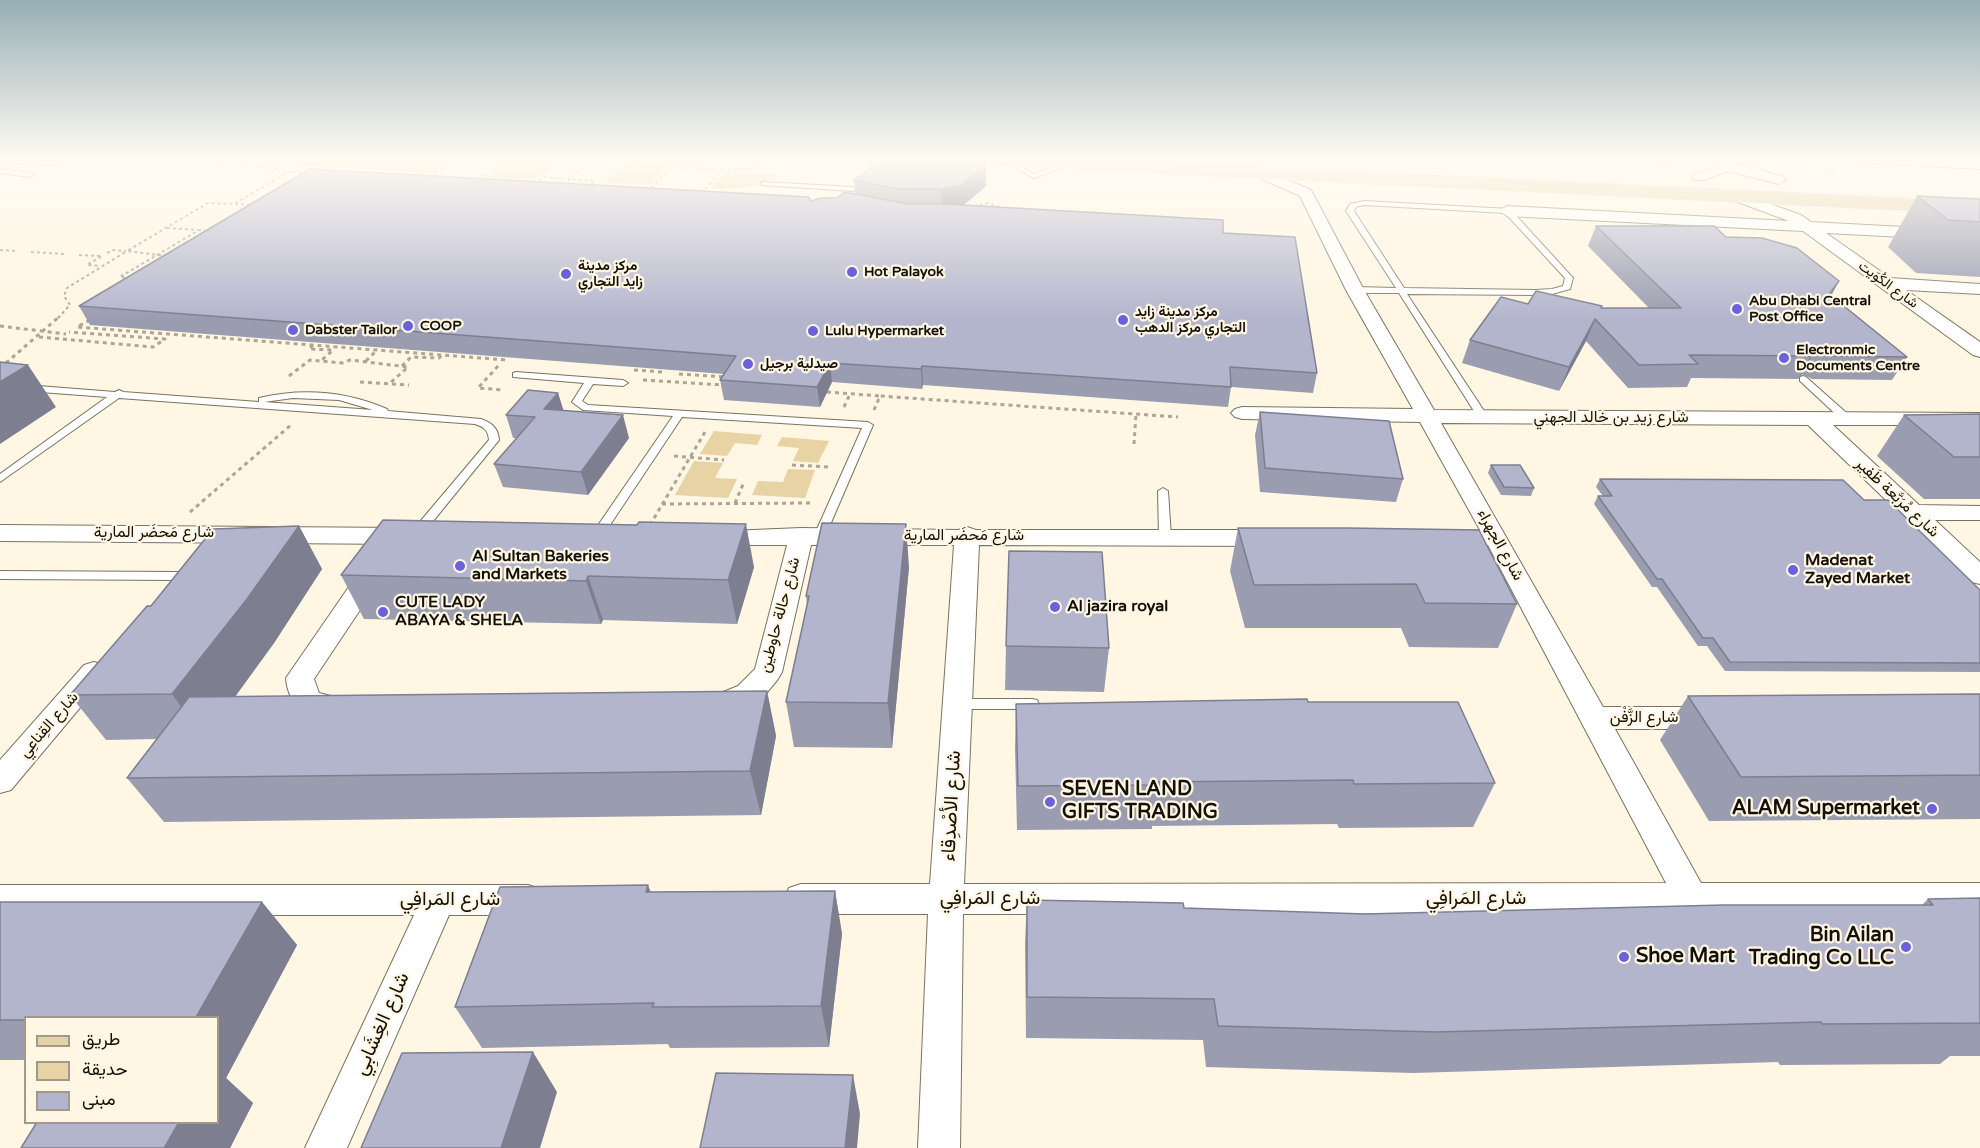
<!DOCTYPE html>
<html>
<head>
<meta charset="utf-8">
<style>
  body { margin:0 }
  #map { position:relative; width:1980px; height:1148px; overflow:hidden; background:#fff6e3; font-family:"Varela Round",Vazirmatn,sans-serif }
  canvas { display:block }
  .legend { position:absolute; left:24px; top:1016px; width:195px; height:108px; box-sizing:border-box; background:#fff6e3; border:2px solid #a19a8c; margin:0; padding:8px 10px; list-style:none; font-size:18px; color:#151109 }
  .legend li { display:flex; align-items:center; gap:12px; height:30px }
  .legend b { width:30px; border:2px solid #a19a8c }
</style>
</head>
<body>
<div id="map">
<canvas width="1980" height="1148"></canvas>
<ul class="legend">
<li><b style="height:8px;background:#e5d3a8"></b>طريق</li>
<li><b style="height:16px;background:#e7d3a3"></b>حديقة</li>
<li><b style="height:16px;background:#b3b5cd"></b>مبنى</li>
</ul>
</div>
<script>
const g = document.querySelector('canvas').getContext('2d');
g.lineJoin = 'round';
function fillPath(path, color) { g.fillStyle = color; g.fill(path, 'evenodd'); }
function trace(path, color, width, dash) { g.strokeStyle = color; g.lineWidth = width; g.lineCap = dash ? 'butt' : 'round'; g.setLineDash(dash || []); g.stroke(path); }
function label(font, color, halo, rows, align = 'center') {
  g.font = font + ' "Varela Round",Vazirmatn,sans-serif'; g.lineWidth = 4.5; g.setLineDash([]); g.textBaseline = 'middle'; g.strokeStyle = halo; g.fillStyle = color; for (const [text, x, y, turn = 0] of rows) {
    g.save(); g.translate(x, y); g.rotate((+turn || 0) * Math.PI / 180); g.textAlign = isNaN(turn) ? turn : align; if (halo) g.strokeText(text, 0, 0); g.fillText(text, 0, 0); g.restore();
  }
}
const green = new Path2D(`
  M304 158H453L433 173 292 165Z
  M510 158H550L553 162C547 186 506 178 488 177Z
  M682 158H703L693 165H670L649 185 604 182 630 161 659 162Z
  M726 172 779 174C764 188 729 189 710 188Z
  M714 431 762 435 757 445 735 443 727 456 700 454Z
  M782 437 829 441 818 463 793 461 799 448 777 446Z
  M694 461 723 463 715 478 737 479 728 498 675 495Z
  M788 469 815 470 805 498 752 495 758 481 783 482Z`);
const pathFar2 = new Path2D(`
  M100 158 105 159
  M532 158 562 161
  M739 158 762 162
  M1518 158 1681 167
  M116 160 145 161
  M156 162 187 164
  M629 164 659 165 702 158
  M197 165 226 166
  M239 166 270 168 287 158
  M262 167 277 158
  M1795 167 1833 169
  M699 168 708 158
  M754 169 735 168 757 167
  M722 170H753
  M286 172 271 171 293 158
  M430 177 457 158
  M479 180 507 158
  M534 184 543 177 570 179 595 158
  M563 185 570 179 595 181 587 187
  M647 192 672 167 722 170 700 195
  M235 204 252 205
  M974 207 988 203 1006 209
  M167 228 198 230
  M0 250 18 251
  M31 252 66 254
  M107 253 113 250 126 251
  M79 255 102 256 87 265 100 266
  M167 256 127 251 208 203 234 204 288 172 309 173
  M131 278 120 277 199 230 209 231
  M58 318 70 305 64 296 67 288 127 251`);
const pathFar1 = new Path2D(`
  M90 320 77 327 507 360
  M0 326 66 334
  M39 337 153 347 165 339 69 332
  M313 345 309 349 333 350 322 360
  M366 361 377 350
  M6 363 60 316
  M402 366 411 357 439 358 442 355
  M498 366 478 388 504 390
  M634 370 663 372
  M679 374 727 377
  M289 376 310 360 342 363 350 360 408 367 389 384
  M643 380 725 385
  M360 382 409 385
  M827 392 880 396
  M844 407 850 394
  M874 410 880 396 1178 417
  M1134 444 1136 414
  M674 456 724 460
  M792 465 830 467
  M735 503 744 482
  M662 504 812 503
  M190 512 291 425
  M650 525 705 432`);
const path = new Path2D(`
  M649 526 651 523`);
const service = new Path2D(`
  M868 158H875L879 168 876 177 871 176 873 168Z
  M5 160 58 161 61 163 58 165 3 163V161Z
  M1004 160H1008L1034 174 1066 163 1071 164 1034 178 1004 162Z
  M0 169 31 173 34 175 31 177 0 173Z
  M763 182 853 187 857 189 853 191 761 185V183Z
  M1364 201 1510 209 1573 278 1570 289 1552 294 1535 295 1407 294 1488 417 1487 419H1479L1399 293H1355L1351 290 1355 287 1396 288 1346 211 1350 204ZM1364 205 1505 213 1565 278 1563 286 1552 289 1535 290 1404 288 1354 211 1356 207Z
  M516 372 623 380 628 383 623 386 593 384 582 401 588 405 868 422 873 425 824 539 820 540 814 536 862 428 682 417 600 540 596 541 590 537 673 416 583 410 572 402 584 383 513 377V373Z
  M1803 376 1806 377 1851 417V421H1843L1800 381V377Z
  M0 383 115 392 119 390 123 392 259 402V398C302 388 345 391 387 409L388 411 481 419C492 423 498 428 499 440L421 536H413L411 533 413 530 489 440C488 430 484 427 475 424L119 398 0 482V474L107 397 0 389ZM293 398 339 400 373 410 264 402Z
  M1163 488 1168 491 1171 537 1165 541 1159 537 1158 491Z
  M0 571 178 572 184 576 178 580 0 579Z
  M958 699H1032L1037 700 1039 704 1037 708 1032 709H958L953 708 951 704 953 700Z`);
const minor = new Path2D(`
  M20 158 18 161 0 169V159Z
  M1709 158C1732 158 1760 171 1784 177L1786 180 1779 184 1728 171 1704 180H1694L1692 177 1694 174 1718 165Z
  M1842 158 1980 161V169L1849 162Z
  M1262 170 1311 190 1364 290 1434 410 1980 413V425H1833L1919 505 1980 506V520H1935L1980 562V584L1971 582 1808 425 1441 423 1603 707H1709L1719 710 1724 718 1719 726 1709 729H1615L1701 883H1980V913L963 914 960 1148H918L928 914H801L789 910 784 899 789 888 801 884H930L954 545H811L782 672 778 679 764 696 746 708 721 716 711 713 706 705 711 697 738 686 755 669 787 545H714L705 542 702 537 705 532 801 528 958 530 967 527 976 530H1271L1280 533 1283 538 1280 543 1271 546 979 545 964 884 1666 883 1488 545 1440 543 1437 538 1440 533 1480 530 1420 422 1242 419 1235 417 1231 413 1235 409 1242 407 1413 409 1346 290 1300 196 1257 177 1255 174 1257 171Z
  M1737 192 1801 215 1811 222 1980 231V241L1826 233 1890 278 1980 284V294L1906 290 1980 342V357L1973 355 1803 231 1507 216 1499 211 1507 206 1789 221 1732 200 1729 197 1732 194Z
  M0 525 404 528 413 531 416 536 413 541 404 544 0 541Z
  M373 563 382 565 386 571 314 679 319 693 343 699 348 707 343 715C315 723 288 709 286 678L364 565Z
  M94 662 104 665 108 672 104 679 11 790 0 793V760L84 665Z
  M0 885H528L540 889 545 900 540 911 528 915H449L347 1148H305L414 915H0Z`);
const primary = new Path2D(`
  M950 158H1081L1980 202V214L959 163Z`);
const wall = new Path2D(`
  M986 164V186L964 205 1223 233 1317 373 1313 393 1231 387 1228 407 923 385 922 389 832 382 820 407 724 400 720 380 724 374 90 325 79 306 836 198 855 194 854 180Z
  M1917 196 1980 199V277L1916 273 1888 247Z
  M1596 226 1726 237 1839 281 1831 296 1907 357 1892 380 1812 379 1802 374 1798 379 1691 378 1687 387 1628 388 1586 341 1559 391 1462 363 1470 340 1528 304 1601 308H1649L1588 246Z
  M558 393 563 410 629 438 588 495 503 487 494 464 517 438H513L506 415Z
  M1260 412 1403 479 1396 502 1260 492 1255 435Z
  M1980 414V499H1924L1877 456 1904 415Z
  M1491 465 1534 488 1531 496 1501 495 1488 473Z
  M1600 479 1864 500 1980 590V672L1725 671 1707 646H1698L1657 587H1652L1594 504 1598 496H1603L1596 487Z
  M299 526 322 569 274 643 235 697 767 691 776 736 761 815 164 822 127 778 157 739 106 740 70 695 151 606Z
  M1238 528 1517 604 1498 648 1409 647 1401 628H1245L1230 571Z
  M754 567 737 624 603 620 601 624 364 619 341 575Z
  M909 567 892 748 794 747 786 702 807 605 806 596Z
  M1006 646 1109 648 1104 692 1005 690Z
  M1980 694V819L1709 821 1660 740 1688 696Z
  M1308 702 1495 783 1473 827 1339 828 1337 824 1152 826V829L1017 830 1015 748 1016 704Z
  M835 891 842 934 829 1047 670 1048 668 1044 482 1048 455 1007 651 892Z
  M1980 898V1056H1950L1940 1064 1780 1065 1778 1062 1413 1073 1206 1067 1203 1040 1026 1038 1025 943 1027 900 1184 908 1365 914 1922 905 1928 899Z
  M0 902H262L297 945 226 1078 253 1103 230 1148 218 1017H26V1060H0Z`);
const shadedWall = new Path2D(`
  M986 164V186L961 207 942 212 941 189Z
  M1839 281 1827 303 1829 294Z
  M1595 319 1586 341 1559 391 1569 367Z
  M1815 351 1802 374 1798 379 1811 356Z
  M830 363 832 382 820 407 817 387Z
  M28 365 56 407 0 444V382Z
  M922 366 923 385 922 389 921 369Z
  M558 393 565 415 544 409Z
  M623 415 629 438 588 495 581 472Z
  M746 524 754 567 737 624 728 580Z
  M906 524 909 567 892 748 888 703Z
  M299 526 322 569 274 643 204 739 172 694Z
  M588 576 603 620 601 624 586 581Z
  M767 691 776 736 761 815 750 771Z
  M648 885 664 928 646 892Z
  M835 891 842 934 829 1047 821 1006Z
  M262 902 297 945 226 1078 253 1103 230 1148H164L179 1122H218V1017H196Z
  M533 1052 557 1092 540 1148H501Z
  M853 1075 860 1114 857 1148H845Z`);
const building = new Path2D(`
  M885 158H950L986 164 961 185 941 189H898L854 180Z
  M310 169 809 197 811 201 821 198H836L845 192 908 204H945L1223 220V233L1295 237 1317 373 1230 367 1231 387 922 366 921 369 830 363 817 387 720 380 736 356 79 306Z
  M1917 196 1980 199V222L1948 220Z
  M1596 226H1714L1726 237 1762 238 1797 248 1839 281 1829 294 1907 357 1825 356 1815 351 1811 356 1689 355 1698 364 1639 365 1595 319 1569 367 1470 340 1501 297 1528 304 1536 291 1602 306 1601 308H1681Z
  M0 362 28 365 0 382Z
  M528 390 558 393 544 409 623 415 581 472 494 464 535 417 506 415Z
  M1260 412 1389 421 1403 479 1265 468Z
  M1980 414V457H1954L1904 415Z
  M1491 465H1520L1534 488 1504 487Z
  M1600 479 1843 480 1864 500H1888L1980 590V663L1730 662 1713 638H1703L1662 579H1657L1598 496H1612Z
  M383 520 637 525 639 522 746 524 728 580 588 576 586 581 341 575Z
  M822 523 906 524 888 703 786 702 809 596H806Z
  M299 526 247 599 172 694 70 695 147 606H151L213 529Z
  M1238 528H1347L1479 530 1517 604 1425 603 1416 584 1254 585Z
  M1009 551 1102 552 1109 648 1006 646Z
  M767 691 750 771 127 778 189 697Z
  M1980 694V775L1741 777 1688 696Z
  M1307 699 1308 702H1458L1495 783 1354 784 1353 780 1158 782 1159 785 1018 786 1016 704Z
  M648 885 646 892 835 891 821 1006 652 1007 654 1003 455 1007 500 887Z
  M1980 898V1023L1822 1024 1821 1022 1436 1032 1218 1026 1214 999 1027 997V900L1183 903 1184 908 1365 914 1724 905H1933L1928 899Z
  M0 902H262L196 1017H26V1020H0Z
  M533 1052 501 1148H361L402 1053Z
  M716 1073 853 1075 845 1148H700Z
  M37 1122H179L164 1148H21Z`);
const markers = [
  [852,272,6,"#6a61db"],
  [566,274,6,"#6a61db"],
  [1737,309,6,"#6a61db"],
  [1123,320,6,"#6a61db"],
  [408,326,6,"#6a61db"],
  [293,330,6,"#6a61db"],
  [813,331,6,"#6a61db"],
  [1784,358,6,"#6a61db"],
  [748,364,6,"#6a61db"],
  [460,566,6,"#6a61db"],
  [1793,570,6,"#6a61db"],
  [1055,607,6,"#6a61db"],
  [383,612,6,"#6a61db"],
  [1050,802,6,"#6a61db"],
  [1932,809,6,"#6a61db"],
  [1906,947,6,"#6a61db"],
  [1624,957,6,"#6a61db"]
];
const farPoinames = [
  ["مركز مدينة",578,266],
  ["زايد التجاري",578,282],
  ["Hot Palayok",864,272],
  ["Abu Dhabi Central",1749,301],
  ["Post Office",1749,317],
  ["مركز مدينة زايد",1135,312],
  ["التجاري مركز الدهب",1135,328],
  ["COOP",420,326],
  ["Dabster Tailor",305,330],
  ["Lulu Hypermarket",825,331],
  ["Electronmic",1796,350],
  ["Documents Centre",1796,366],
  ["صيدلية برجيل",760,364]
];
const farStreetnames = [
  ["شارع الكُوَيت",1888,285,36]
];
const streetNames = [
  ["شارع زيد بن خالد الجهني",1611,418],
  ["شارع مُرَبَّعة ظَفِير",1897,498,43],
  ["شارع مَحضَر المارية",154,533],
  ["شارع مَحضَر المارية",964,536],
  ["شارع الجهراء",1500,545,61],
  ["شارع حالة حاوطين",780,615,-75],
  ["شارع الزَّفْن",1644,718],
  ["شارع القِناعِي",49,725,-49]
];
const poiNames = [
  ["Al Sultan Bakeries",472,557],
  ["and Markets",472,575],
  ["Madenat",1805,561],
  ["Zayed Market",1805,579],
  ["CUTE LADY",395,603],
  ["ABAYA & SHELA",395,621],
  ["Al jazira royal",1067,607]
];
const nearPoinames = [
  ["SEVEN LAND",1062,790],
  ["GIFTS TRADING",1062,813],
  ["ALAM Supermarket",1920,809,"right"],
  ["Bin Ailan",1894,936,"right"],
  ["Trading Co LLC",1894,959,"right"],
  ["Shoe Mart",1636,957]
];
const nearStreetnames = [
  ["شارع الأصْدِقاء",952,806,-87],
  ["شارع المَرافِي",990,899],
  ["شارع المَرافِي",1476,899],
  ["شارع المَرافِي",450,900],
  ["شارع الغِشَابِي",382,1024,-66]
];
fillPath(green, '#e7d3a3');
trace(service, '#7c735d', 2);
trace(minor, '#7c735d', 2);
trace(primary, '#dededd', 2);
trace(pathFar2, '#ada596', 2, [3, 3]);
trace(pathFar1, '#ada596', 3, [4, 4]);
trace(path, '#ada596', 4, [4.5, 4.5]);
fillPath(service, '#fff');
fillPath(minor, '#fff');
fillPath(primary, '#e5d3a8');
fillPath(wall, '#9a9cb0');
fillPath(shadedWall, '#7d7f90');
fillPath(building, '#b3b5cd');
trace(building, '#7d7f90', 1.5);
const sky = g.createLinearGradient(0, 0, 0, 319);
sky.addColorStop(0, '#97aeb5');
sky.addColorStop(0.5, '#fffbf2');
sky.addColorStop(1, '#fffbf200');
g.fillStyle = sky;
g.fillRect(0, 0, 1980, 319);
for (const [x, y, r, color] of markers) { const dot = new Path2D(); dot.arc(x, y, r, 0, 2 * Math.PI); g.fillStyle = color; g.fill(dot); trace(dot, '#fff6e3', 2); }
label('bold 14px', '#151109', '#fff6e3', farPoinames, 'left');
label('14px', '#151109', '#fff6e3', farStreetnames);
label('16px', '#151109', '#fff6e3', streetNames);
label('bold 16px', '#151109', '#fff6e3', poiNames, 'left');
label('bold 20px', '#151109', '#fff6e3', nearPoinames, 'left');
label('20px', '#151109', '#fff6e3', nearStreetnames);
</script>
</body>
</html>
